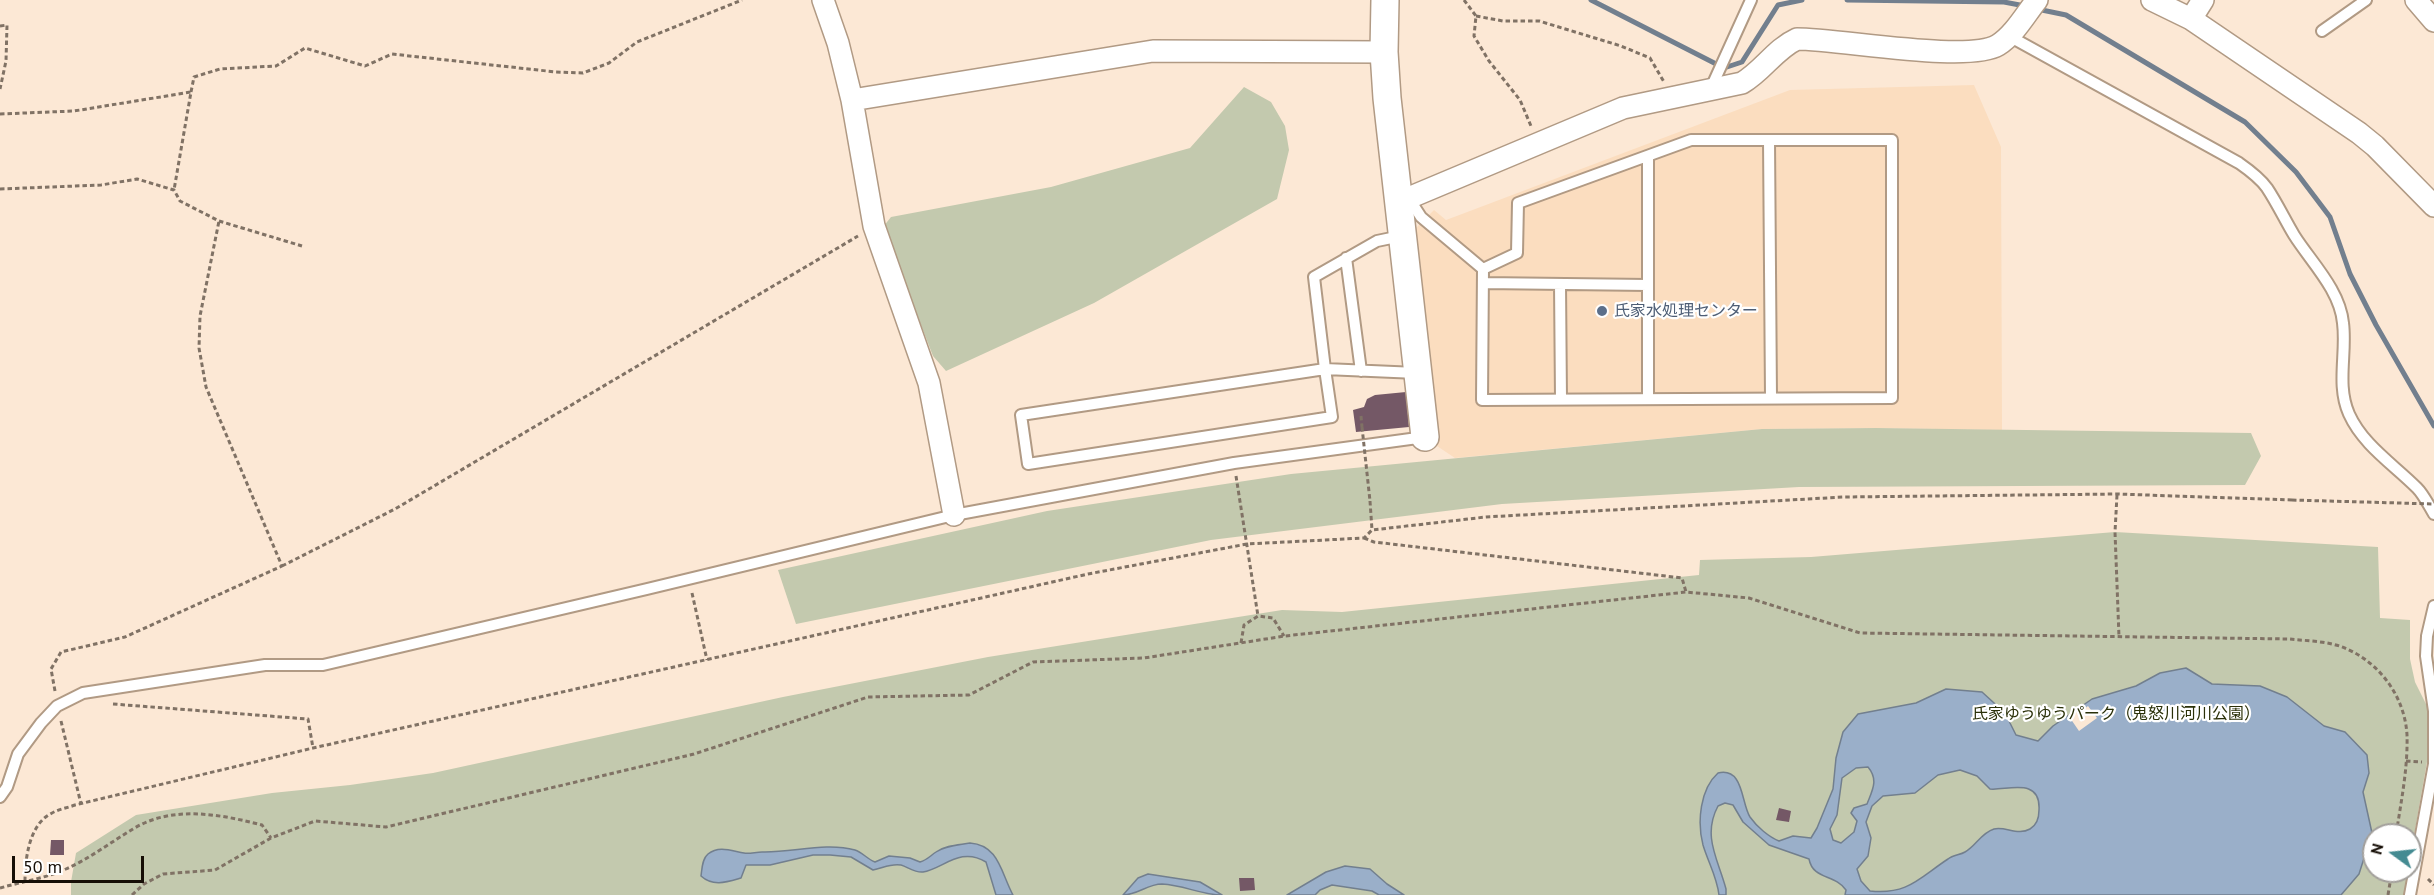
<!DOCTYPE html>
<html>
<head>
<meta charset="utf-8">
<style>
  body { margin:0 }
  #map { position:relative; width:2434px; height:895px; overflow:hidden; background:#fce8d5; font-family:"PT Sans",sans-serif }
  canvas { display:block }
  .north { position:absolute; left:2362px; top:823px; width:60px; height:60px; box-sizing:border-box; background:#fff; border:2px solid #a29f9b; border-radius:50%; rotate:285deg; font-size:16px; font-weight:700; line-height:24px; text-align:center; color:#160e06 }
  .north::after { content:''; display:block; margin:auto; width:21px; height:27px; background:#448b92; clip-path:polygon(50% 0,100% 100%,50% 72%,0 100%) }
  .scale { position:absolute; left:12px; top:856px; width:132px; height:27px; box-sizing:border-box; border:3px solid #160e06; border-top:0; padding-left:8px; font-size:18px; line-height:21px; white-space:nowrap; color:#160e06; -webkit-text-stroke:4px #fff; paint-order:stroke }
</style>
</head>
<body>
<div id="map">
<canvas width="2434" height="895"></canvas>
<div class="north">N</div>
<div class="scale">50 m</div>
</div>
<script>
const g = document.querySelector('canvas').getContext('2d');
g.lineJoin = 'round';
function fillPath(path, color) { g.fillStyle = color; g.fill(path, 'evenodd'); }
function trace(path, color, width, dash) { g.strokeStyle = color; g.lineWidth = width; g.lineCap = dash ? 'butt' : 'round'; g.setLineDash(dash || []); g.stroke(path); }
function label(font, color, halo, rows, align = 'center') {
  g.font = font + ' "PT Sans","Noto Sans JP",sans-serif'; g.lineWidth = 4.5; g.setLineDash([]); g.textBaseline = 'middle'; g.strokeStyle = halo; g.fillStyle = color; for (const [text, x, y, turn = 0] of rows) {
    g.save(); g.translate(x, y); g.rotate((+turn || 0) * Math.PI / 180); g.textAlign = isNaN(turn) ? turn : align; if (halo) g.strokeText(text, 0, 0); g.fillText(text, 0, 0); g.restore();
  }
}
const built = new Path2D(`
  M1974 85 2001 147 2002 430 1876 428 1762 429 1455 458 1434 444 1437 434 1416 228 1434 210 1446 220 1462 214 1790 90Z`);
const green = new Path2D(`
  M1244 87 1271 102 1285 126 1289 150 1277 199 1094 303 946 371 933 356 883 227 891 217 1051 187 1190 148Z
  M1876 428 2251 433 2261 456 2245 485 1799 487 1502 504 1211 540 796 624 778 570 1047 511 1291 474 1762 429Z
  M2115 532 2378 547 2380 618 2410 620V659L2415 682 2429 710 2427 762 2410 858V835H2374V871H2408L2404 895H71V882L76 853 136 815 272 793 350 785 433 773 783 697 988 657 1282 610 1342 612 1699 575 1700 560 1811 557Z`);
const water = new Path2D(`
  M2186 668 2212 684 2260 686 2287 697 2324 726 2345 732 2367 755 2369 773 2363 792 2372 833 2359 874 2341 895H1845L1846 890C1835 874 1813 880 1809 859L1769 845 1743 822 1733 805 1725 803 1718 806C1702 836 1718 859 1726 889V895H1719C1717 877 1708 862 1703 845 1697 822 1700 789 1718 773 1744 767 1741 803 1750 817 1757 827 1769 837 1779 841L1793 836 1811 838 1817 828 1833 789 1836 758 1843 732 1858 714 1916 703 1946 689 1982 692 2005 713 2016 735 2038 741 2053 726 2092 699 2136 686 2160 673ZM1868 767C1879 780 1872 791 1867 804L1854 808 1851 813 1857 821 1854 832 1841 843 1833 840 1830 829 1837 815 1842 778 1856 768ZM1960 770 1977 776 1990 789C2006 791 2041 776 2039 810 2039 817 2037 825 2030 829 2018 836 2005 826 1994 829 1981 833 1976 846 1965 852 1960 855 1953 855 1948 859 1919 878 1908 895 1870 891L1861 881 1857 869 1868 856 1871 838 1866 822 1872 806 1883 796 1915 793 1938 775Z
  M970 843C999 845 1001 873 1013 895H996L986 862C960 846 943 869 923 872 915 873 908 867 901 865 891 863 883 868 873 870L851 857 830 855H813L770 865H746L741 878C727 882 713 887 701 876 702 869 702 859 708 854 719 845 732 851 744 853 749 854 756 852 762 852 792 853 825 842 855 850 862 852 867 859 875 862L889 856 910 858 920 862C927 860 930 856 936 852 946 845 959 845 970 843Z
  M1345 866 1370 869 1387 884 1404 895H1379L1372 891 1332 885 1320 890 1315 895H1287L1326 872Z
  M1148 874 1200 882 1222 895C1201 895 1184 885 1162 884 1147 884 1138 895 1123 895L1138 878Z`);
const pier = new Path2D(`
  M2088 706 2097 718 2079 731 2068 715 2076 709 2079 713Z`);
const stream = new Path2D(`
  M1591 0 1724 68 1742 62 1778 5 1802 0
  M1847 0 2004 2 2025 6
  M2037 9 2066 15 2245 122 2296 172 2330 217 2350 274 2376 325 2434 426`);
const building = new Path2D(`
  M1406 392 1409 427 1356 432 1353 410 1364 407 1367 399 1375 395Z
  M1779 808 1791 811 1789 822 1776 820Z
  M51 840H64V855H50Z
  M1239 878H1254L1255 890 1240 891Z`);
const path = new Path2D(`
  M1464 0 1476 16 1474 36 1489 61 1520 100 1531 126
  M1476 16 1503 21H1539L1621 46 1650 58 1664 82
  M0 26 7 25 6 61 0 89
  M191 92 194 77 220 69 276 66 305 48 365 66 392 54 556 72 583 73 609 63 637 42 742 0
  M0 114 74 111 191 92 174 190
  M0 189 101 185 137 179 174 190 180 201 219 221 302 246
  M1361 416 1362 427
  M1236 476 1258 616
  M2117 495 2115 532 2119 637
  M1370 501 1372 530
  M1364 538 1374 542 1682 578 1686 592
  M282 566 395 509 858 236
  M692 593 707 660
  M1241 643 1244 625 1258 616 1273 618 1284 636
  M55 691 51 669 61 652 125 637 282 566 206 387 199 348 200 316 219 221
  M113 704 308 719 313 748
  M61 721 81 804
  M2406 761 2422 762
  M2428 879 2434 885
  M25 881C25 859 29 824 52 813 59 809 67 808 75 805L313 748 1088 574 1247 544 1364 538 1372 530 1486 517 1844 497 2117 494 2292 500
  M0 888C21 882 46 878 66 869 89 859 111 842 133 829 172 805 219 814 262 825L271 838
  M132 895 144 884 163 874 215 870 271 838 315 821 386 827 694 754 868 697 969 695 1033 662 1144 658 1285 636 1686 592 1749 598 1860 633 2289 639C2308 641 2330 641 2347 649 2381 664 2405 698 2407 735 2408 768 2401 802 2396 835
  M2388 895 2392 871`);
const service = new Path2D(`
  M2322 31 2366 0
  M2009 36 2239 163C2249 170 2260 178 2267 188 2277 203 2285 220 2294 235 2311 262 2340 290 2343 323 2347 353 2336 385 2349 414 2363 445 2393 464 2417 488 2424 495 2429 506 2434 514
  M1711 88 1751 0
  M1769 140 1771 398
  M1410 200 1421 217 1483 269 1482 400 1892 398V140H1691L1518 203 1517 253 1483 269
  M1401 236 1377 241 1314 277 1325 369 1021 415 1028 464 1332 417 1325 369 1417 373
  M1346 258 1361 371
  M1483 283 1648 285
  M1560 284 1561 399
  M1648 399V156
  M0 797 7 787 18 754 41 723 57 706 83 693 265 665H323L647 589 954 515 1234 463 1425 437
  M2410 895 2434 764V711L2426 656 2427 636 2434 606`);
const minor = new Path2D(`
  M823 0 838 43 852 100 1153 51 1384 52
  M2152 0 2191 19 2359 133 2375 146 2434 206
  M2416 0 2434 21
  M2191 19 2203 0
  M852 100 874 226 929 383 954 515
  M1399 202 1623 108 1742 83C1763 71 1775 49 1797 39 1840 39 1968 63 1998 45 2014 35 2025 15 2037 0`);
const tertiary = new Path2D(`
  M1385 0 1384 52 1387 98 1425 437`);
const pathBridge = new Path2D(`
  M1362 427 1370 501
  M2292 500 2434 504`);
const markers = [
  [1602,311,6,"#5c6f8a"]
];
const serviceNames = [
  ["氏家水処理センター",1614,311]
];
const parkNames = [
  ["氏家ゆうゆうパーク（鬼怒川河川公園）",2116,714]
];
fillPath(built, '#fbddbf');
fillPath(green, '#c3c9ae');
fillPath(water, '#9aafc9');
trace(water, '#727f8e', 1.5);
fillPath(pier, '#fce8d5');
trace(stream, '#727f8e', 5);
fillPath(building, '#745866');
trace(service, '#b19a84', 14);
trace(minor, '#b19a84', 24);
trace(tertiary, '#b19a84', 30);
trace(path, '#807265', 3, [4.5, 3]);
trace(service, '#fff', 10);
trace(minor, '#fff', 21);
trace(tertiary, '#fff', 27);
trace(pathBridge, '#807265', 3, [4.5, 3]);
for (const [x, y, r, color] of markers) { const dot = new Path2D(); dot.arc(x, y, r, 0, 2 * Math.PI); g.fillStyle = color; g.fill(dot); trace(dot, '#fff', 2); }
label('16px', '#4e5e75', '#fff', serviceNames, 'left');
label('16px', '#2a3008', '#fff', parkNames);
</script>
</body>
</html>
